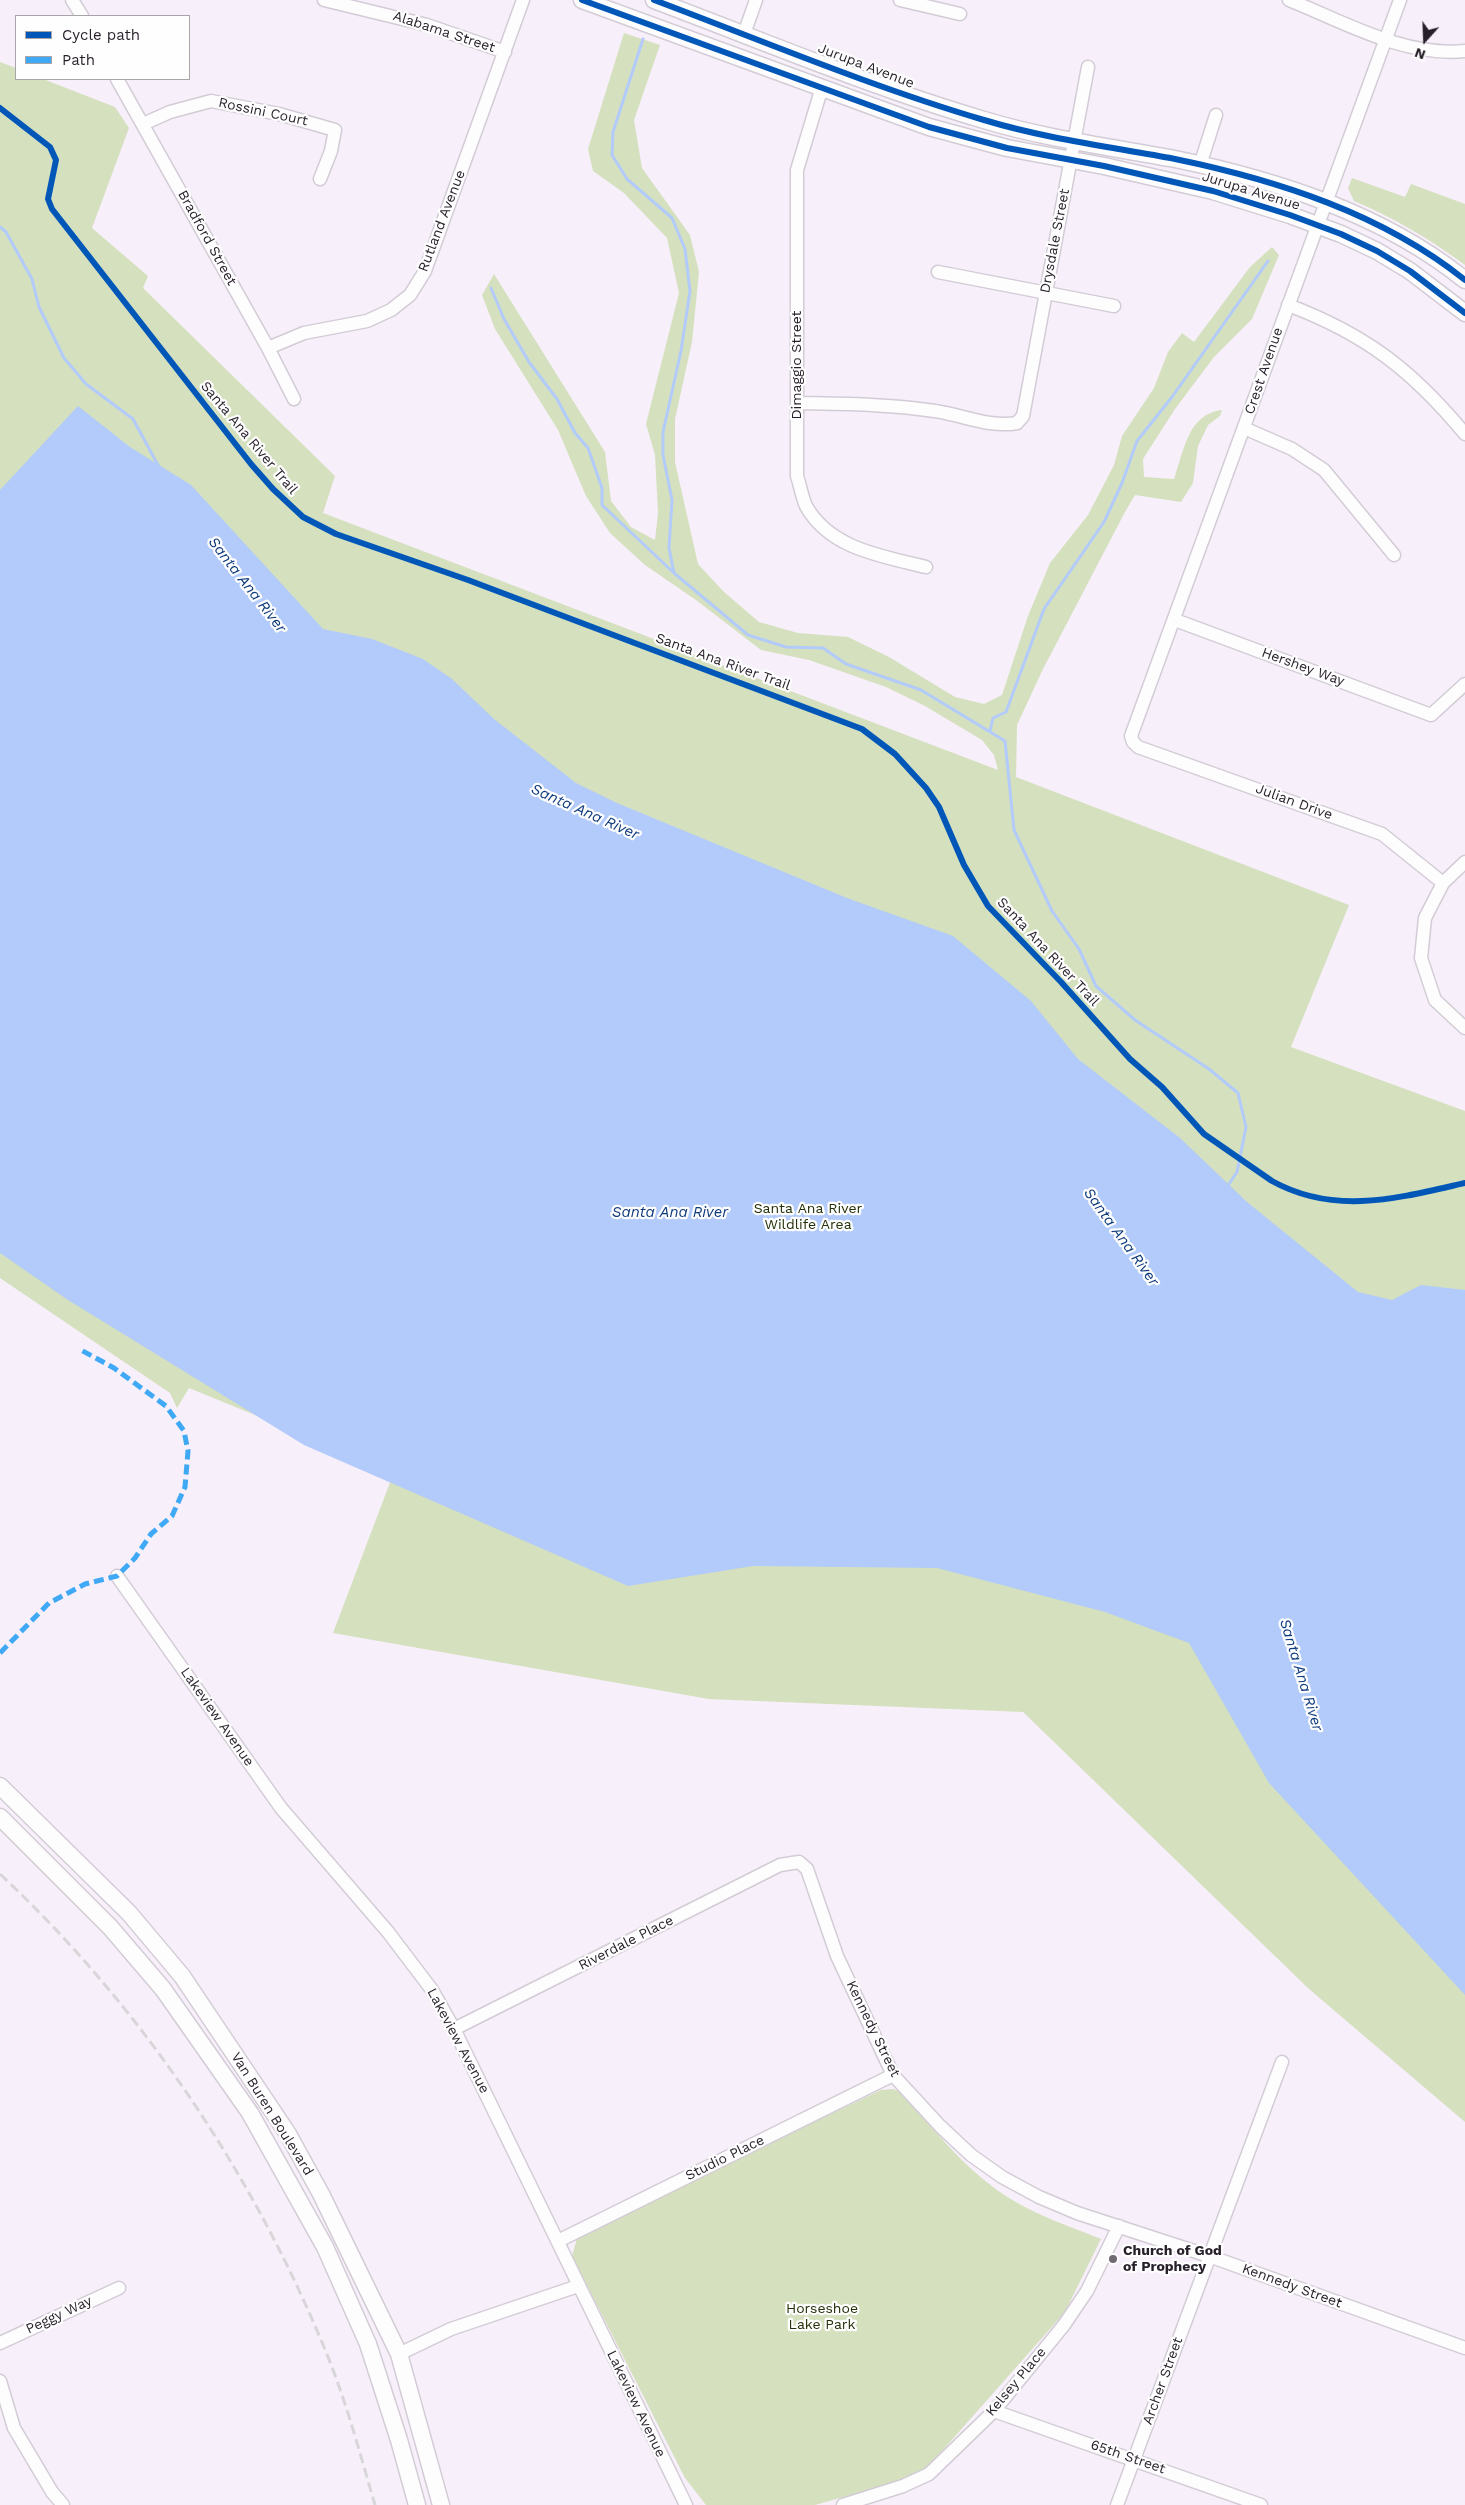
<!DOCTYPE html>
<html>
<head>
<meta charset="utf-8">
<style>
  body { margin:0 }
  #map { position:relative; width:1465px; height:2505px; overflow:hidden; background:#f7effa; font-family:"Work Sans",sans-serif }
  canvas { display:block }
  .legend { position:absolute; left:15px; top:15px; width:175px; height:65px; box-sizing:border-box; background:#fefefe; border:1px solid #a8a5a9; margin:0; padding:6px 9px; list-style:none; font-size:15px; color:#271f2a }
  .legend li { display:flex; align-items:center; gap:10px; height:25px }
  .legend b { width:25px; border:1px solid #a8a5a9 }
  .north { position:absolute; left:1400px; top:15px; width:50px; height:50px; -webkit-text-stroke:4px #fefefe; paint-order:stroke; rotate:200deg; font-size:14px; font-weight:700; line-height:20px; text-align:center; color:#271f2a }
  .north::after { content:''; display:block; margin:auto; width:18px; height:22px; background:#271f2a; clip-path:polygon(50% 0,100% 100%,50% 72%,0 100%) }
</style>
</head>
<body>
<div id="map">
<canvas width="1465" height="2505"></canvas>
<ul class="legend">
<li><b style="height:6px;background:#0057b8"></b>Cycle path</li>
<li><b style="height:6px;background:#3fa9f5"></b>Path</li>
</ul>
<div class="north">N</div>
</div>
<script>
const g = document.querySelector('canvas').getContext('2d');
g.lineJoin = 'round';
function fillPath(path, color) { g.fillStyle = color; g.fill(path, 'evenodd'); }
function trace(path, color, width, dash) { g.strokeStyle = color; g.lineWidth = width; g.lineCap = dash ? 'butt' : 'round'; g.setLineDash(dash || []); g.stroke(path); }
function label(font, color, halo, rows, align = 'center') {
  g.font = font + ' "Work Sans",sans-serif'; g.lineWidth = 4.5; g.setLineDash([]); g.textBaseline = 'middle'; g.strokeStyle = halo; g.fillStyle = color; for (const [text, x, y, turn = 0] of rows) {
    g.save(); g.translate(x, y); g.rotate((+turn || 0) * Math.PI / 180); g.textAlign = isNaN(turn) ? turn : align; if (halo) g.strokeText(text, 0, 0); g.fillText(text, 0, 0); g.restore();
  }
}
const green = new Path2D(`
  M624 33 660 45 634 120 642 168 690 235 699 272 692 342 675 419V462L698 564 724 592 759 622 798 633 848 637 889 657 955 697 984 704 1002 695 1028 616 1050 563 1088 515 1114 465 1122 436 1154 388 1168 352 1182 333 1194 342 1250 267 1272 247 1279 255 1252 319 1214 357 1175 409 1143 459 1144 477 1174 479C1184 450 1188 414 1222 410L1220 416 1208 425 1198 446 1193 483 1181 502 1135 495 1125 512 1043 669 1017 725 1016 777 1349 905 1291 1047 1465 1111V2122L1309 1989 1023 1712 709 1699 333 1633 394 1472 189 1388 177 1408 170 1393 0 1278V62L16 68V79H43L115 107 129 128 92 228 148 276 143 288 335 476 323 513 998 770 994 755 982 740 925 706 886 687 809 660 761 650 696 600 645 565 610 533 586 496 558 430 495 329 482 295 494 274 605 452 611 501 631 527 655 540 658 513 655 455 646 424 679 293 667 238 624 193 593 171 588 149Z
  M1352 178 1405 197 1411 184 1465 204V265C1430 239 1394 218 1354 201L1348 188Z
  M893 2089 903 2093C932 2128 960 2163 997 2190 1027 2212 1066 2225 1101 2239L1065 2312 927 2468 893 2483 815 2505H706L685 2478 572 2256 578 2235 881 2090Z`);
const water = new Path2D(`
  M78 406 130 447 191 485 323 629 372 639 423 659 452 679 494 719 576 783 617 803 847 898 953 936 1031 1001 1078 1059 1180 1138 1247 1202 1358 1292 1392 1300 1421 1285 1465 1290V1995L1269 1783 1189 1643 1105 1612 937 1568 753 1566 628 1586 304 1445 68 1300 0 1253V490Z`);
const stream = new Path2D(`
  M643 39 613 132 612 155 627 179 672 218 685 249 690 291 681 351 663 432V455L672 500 669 548 674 573 748 635 786 647 823 648 846 664 921 690 1005 741 1014 830 1052 911 1079 949 1096 986 1135 1020 1209 1069 1238 1093 1246 1127 1237 1172 1227 1187
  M0 227 6 232 32 279 39 307 64 358 86 384 133 419 159 467
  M491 288 504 319 529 362 557 399 575 433 588 448 602 488V505L674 573
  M990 731 993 718 1006 712 1044 609 1104 522 1122 483 1137 441 1172 397 1268 261`);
const minor = new Path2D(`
  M72 0 82 16
  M324 0 427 25 505 52
  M900 0 960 14
  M1289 0C1344 22 1404 57 1465 51
  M1400 0 1131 736 1133 742 1138 747 1382 834 1443 883
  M744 34 756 0
  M117 79 268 348 294 399
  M822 87 797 170V476C800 485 802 497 806 506 830 549 882 556 926 567
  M143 124 170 112 211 101 279 114 335 130 331 151 320 179
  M1200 165 1216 115
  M938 272 1114 306
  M1288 305C1365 334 1412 370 1465 434
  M268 348 304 333 367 321 391 310 410 295 425 271 523 0
  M797 403C843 404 889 404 935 411 963 415 989 428 1017 423L1023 416 1088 67
  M1244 428 1292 449 1324 470 1394 555
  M1175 620 1431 715 1465 684
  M1465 862 1443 883 1425 918 1421 958 1435 1000 1465 1028
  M117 1576 281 1808 388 1932 432 1990 454 2029 686 2505
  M454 2029 780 1865 799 1862 807 1869 837 1956 893 2075 940 2126 971 2155 1002 2177 1039 2197 1077 2213 1209 2256 1465 2348
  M558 2241 893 2075
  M0 2343 119 2288
  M399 2354 451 2329 578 2286
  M0 2381 14 2428 52 2492 63 2505
  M994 2411 1261 2505
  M843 2505 903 2486 929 2474 994 2411 1064 2325 1087 2291 1119 2226
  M1117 2505 1282 2062`);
const major = new Path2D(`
  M582 0 929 127 1007 148 1104 166 1213 191 1290 215 1341 234 1377 251 1410 271 1465 313
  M654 0C763 41 872 87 984 120 1047 139 1111 147 1175 159 1277 180 1383 214 1465 280
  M0 1786 129 1913 182 1976 288 2134 321 2194 399 2354 441 2505
  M0 1817 110 1927 163 1989 250 2113 325 2247 368 2344 399 2440 417 2505`);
const rail = new Path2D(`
  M0 1874C138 2003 248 2166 321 2340 344 2393 359 2450 375 2505`);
const quiet = new Path2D(`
  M0 1653 49 1603 85 1584 117 1576 135 1558 151 1534 172 1516 185 1487 188 1451 184 1431 166 1406 114 1368 81 1350`);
const cycleway = new Path2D(`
  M582 0 929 127 1007 148 1104 166 1213 191 1290 215 1341 234 1377 251 1410 271 1465 313
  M654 0C763 41 872 87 984 120 1047 139 1111 147 1175 159 1277 180 1383 214 1465 280
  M0 108 50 147 56 160 48 199 52 209 251 464 273 489 303 517 336 534 468 580 862 729 895 754 926 788 939 807 964 865 988 906 1061 982 1130 1059 1162 1087 1204 1134 1272 1181C1335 1216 1399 1198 1465 1183`);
const markers = [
  [1113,2259,5,"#706873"]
];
const streetNames = [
  ["Alabama Street",444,32,18],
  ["Jurupa Avenue",866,66,21],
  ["Rossini Court",263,112,12],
  ["Jurupa Avenue",1251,191,17],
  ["Rutland Avenue",442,221,-69],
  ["Bradford Street",207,238,61],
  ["Drysdale Street",1055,241,-79],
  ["Dimaggio Street",797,365,-90],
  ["Crest Avenue",1264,371,-71],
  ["Santa Ana River Trail",249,438,50],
  ["Santa Ana River Trail",723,662,20],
  ["Hershey Way",1303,667,20],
  ["Julian Drive",1294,802,20],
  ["Santa Ana River Trail",1048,952,47],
  ["Lakeview Avenue",217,1717,55],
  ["Riverdale Place",626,1943,-27],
  ["Kennedy Street",873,2029,64],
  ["Lakeview Avenue",458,2041,62],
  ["Van Buren Boulevard",272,2114,58],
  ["Studio Place",725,2158,-26],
  ["Kennedy Street",1292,2286,20],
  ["Peggy Way",59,2315,-25],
  ["Archer Street",1163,2381,-70],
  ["Kelsey Place",1016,2382,-50],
  ["Lakeview Avenue",636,2404,64],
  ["65th Street",1128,2457,19]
];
const parkNames = [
  ["Santa Ana River",808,1209],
  ["Wildlife Area",808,1225],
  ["Horseshoe",822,2309],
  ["Lake Park",822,2325]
];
const poiNames = [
  ["Church of God",1123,2251],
  ["of Prophecy",1123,2267]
];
const waterNames = [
  ["Santa Ana River",247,585,52],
  ["Santa Ana River",585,812,24],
  ["Santa Ana River",670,1213],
  ["Santa Ana River",1121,1237,54],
  ["Santa Ana River",1301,1675,73]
];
fillPath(green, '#d5e0be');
fillPath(water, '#b2cbfa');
trace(stream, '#b2cbfa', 3);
trace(minor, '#d3ccd6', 15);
trace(major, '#d3ccd6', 19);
trace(minor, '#fefdfe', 12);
trace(major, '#fefdfe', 16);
trace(rail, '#d8d6d9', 3, [10, 5]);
trace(quiet, '#3fa9f5', 5, [10, 5]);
trace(cycleway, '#0057b8', 6);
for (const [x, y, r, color] of markers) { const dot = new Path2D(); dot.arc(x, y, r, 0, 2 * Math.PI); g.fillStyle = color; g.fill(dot); trace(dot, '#fefefe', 2); }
label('14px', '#271f2a', '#fefefe', streetNames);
label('14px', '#243009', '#fefefe', parkNames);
label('bold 14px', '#271f2a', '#fefefe', poiNames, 'left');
label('italic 15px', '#0d3a7c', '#fefefe', waterNames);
</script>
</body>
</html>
